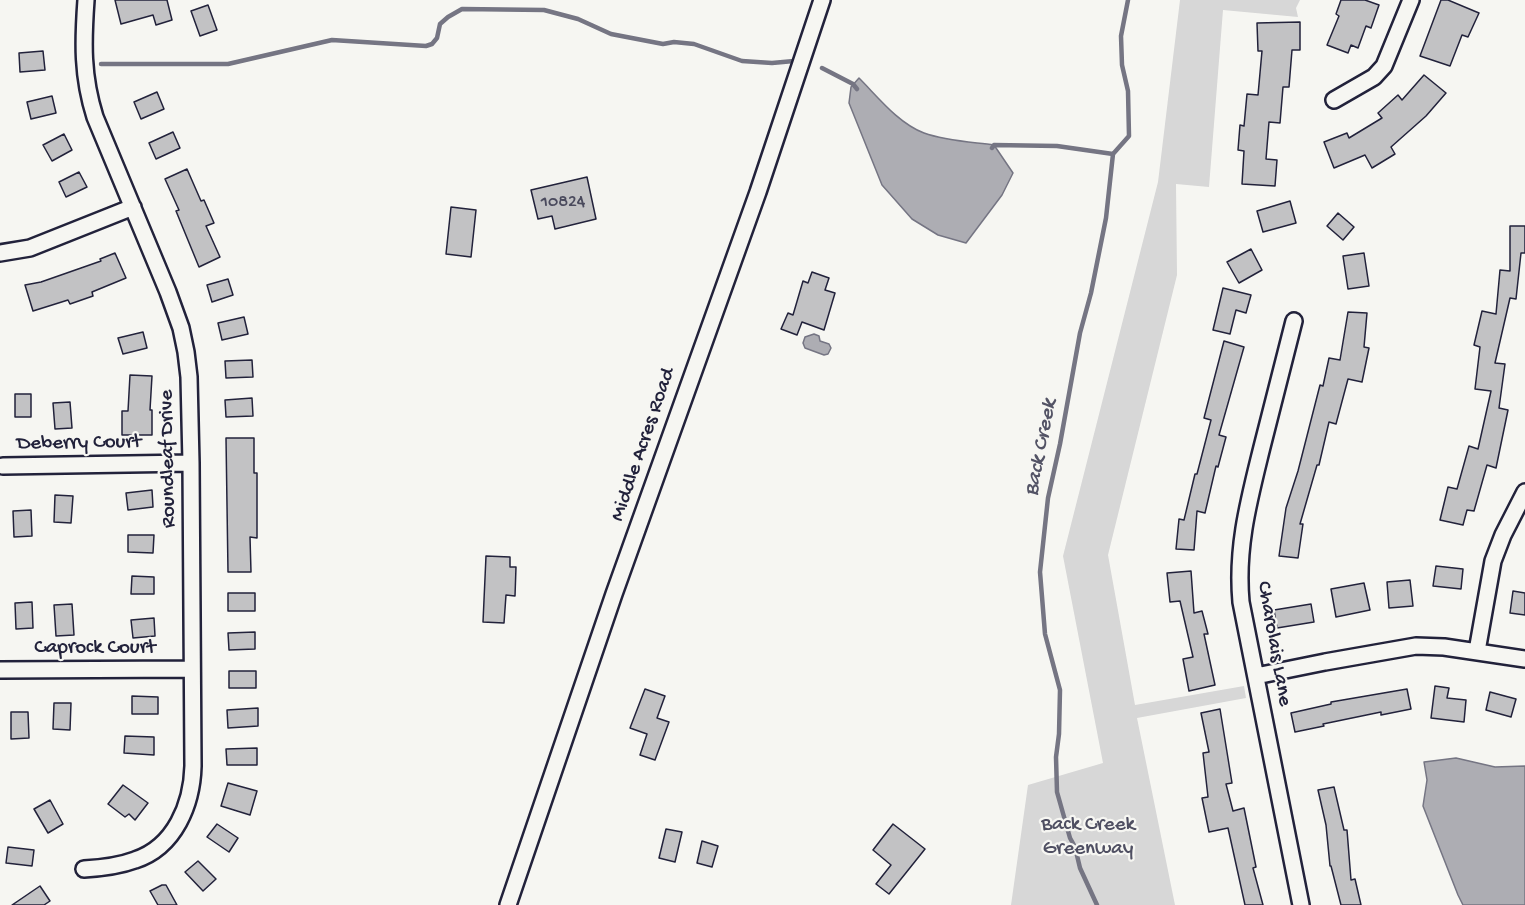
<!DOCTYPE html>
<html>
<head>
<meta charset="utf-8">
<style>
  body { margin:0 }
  canvas { display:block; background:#f6f6f2 }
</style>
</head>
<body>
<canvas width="1525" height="905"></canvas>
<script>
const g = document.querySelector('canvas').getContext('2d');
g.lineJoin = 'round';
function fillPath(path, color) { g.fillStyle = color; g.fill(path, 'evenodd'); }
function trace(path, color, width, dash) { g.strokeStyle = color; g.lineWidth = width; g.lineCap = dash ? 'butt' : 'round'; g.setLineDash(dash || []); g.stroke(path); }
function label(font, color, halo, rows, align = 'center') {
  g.font = font + ' "Gochi Hand",sans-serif'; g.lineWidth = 4.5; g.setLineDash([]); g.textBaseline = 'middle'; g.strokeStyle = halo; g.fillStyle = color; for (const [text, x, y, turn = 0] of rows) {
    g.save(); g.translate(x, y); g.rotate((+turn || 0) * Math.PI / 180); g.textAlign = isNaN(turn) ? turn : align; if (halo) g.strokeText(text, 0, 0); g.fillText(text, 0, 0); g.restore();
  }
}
const green = new Path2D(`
  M1180 0H1300L1296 8 1298 17 1223 10 1209 187 1176 184 1177 275 1108 555 1135 705 1244 686 1246 698 1137 718 1175 905H1011L1028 785 1103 763 1063 556 1158 182Z`);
const water = new Path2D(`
  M859 78C878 97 898 123 924 133 946 141 972 142 994 145L1013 173 1002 195 966 243 938 235 912 219 882 185 849 103 851 87Z
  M814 334 819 336 820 341 829 344 831 348 828 354 824 355 805 348 803 343 805 337Z
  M1456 758 1495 767 1525 766V905H1463L1458 895 1423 806 1427 780 1424 762Z`);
const stream = new Path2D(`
  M101 64H228L332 40 426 46 432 44 437 38 440 24 448 17 462 9 544 10 578 19 611 34 663 44 674 42 694 44 742 61 772 63 794 61
  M822 68 853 84 857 89
  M992 148 994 145 1057 146 1113 154
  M1097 905 1080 868 1075 847 1070 838 1057 792 1056 757 1059 734 1060 690 1045 634 1040 572 1048 498 1060 444 1080 333 1091 293 1106 218 1113 154 1129 136 1128 91 1122 65 1121 36 1128 0`);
const building = new Path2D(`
  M115 0H167L172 20 156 25 153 15 121 24Z
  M1341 0H1365L1379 5 1371 28 1366 26 1358 48 1351 45 1348 53 1327 45 1339 16 1336 14Z
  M1441 0H1448L1479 13 1468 37 1462 35 1450 66 1420 56Z
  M208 5 217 30 200 36 191 11Z
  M1300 22V50H1292L1289 87H1283L1280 123 1269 122 1266 159 1277 160 1275 186 1242 184 1244 151 1238 150 1240 125 1244 126 1247 94 1258 95 1262 51H1258L1257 23Z
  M43 51 45 70 20 72 19 53Z
  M1424 75 1446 93 1426 116 1391 147 1395 154 1372 168 1365 155 1334 168 1324 142 1347 133 1349 138 1382 118 1378 113 1398 95 1402 100Z
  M157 92 164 109 141 119 134 102Z
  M52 96 56 113 31 119 27 102Z
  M173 132 180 148 156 159 149 143Z
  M64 134 72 150 52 161 43 145Z
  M187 169 201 201 204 200 214 223 206 226 220 257 199 267 176 211 179 210 165 179Z
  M79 172 87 187 66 197 59 182Z
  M587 177 596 219 555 229 552 216 538 219 531 190Z
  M1290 201 1296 223 1263 232 1257 211Z
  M451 207 476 210 471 257 446 254Z
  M1338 213 1354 227 1343 240 1327 226Z
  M1510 226H1525V253H1521L1516 299 1510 298 1495 363 1505 364 1499 408 1508 410 1496 468 1487 465 1474 511 1467 510 1463 525 1440 520 1448 487 1457 489 1469 446 1478 449 1491 391 1475 389 1480 347 1474 345 1482 311 1496 314 1500 270 1510 271Z
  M1251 249 1262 270 1239 283 1227 262Z
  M115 253 126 278 92 292 93 296 70 304 68 300 33 311 25 285 41 282 101 261 100 259Z
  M1364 253 1369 286 1348 289 1343 256Z
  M812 272 829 278 825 290 835 293 824 330 802 322 797 335 781 329 788 313 793 315 803 281 808 283Z
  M228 279 233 295 212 302 207 285Z
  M1223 288 1251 295 1246 313 1236 310 1230 334 1213 330Z
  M1348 312 1367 313 1364 347 1369 348 1362 382 1348 379 1336 424 1329 422 1319 465H1317L1300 524H1303L1298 558 1279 556 1286 508 1298 471 1320 385 1323 386 1329 358 1340 360Z
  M244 317 248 334 222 340 218 323Z
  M143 332 147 348 123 354 118 338Z
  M1224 341 1244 347 1219 435 1226 437 1218 467 1216 466 1205 513 1197 511 1194 550 1176 549 1179 519 1184 520 1195 474H1197L1211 420 1204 418Z
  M252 360 253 377 226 378 225 361Z
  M130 375 152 376 150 410H152V435H122V411H128Z
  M15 394H31V417H15Z
  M252 398 253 416 226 417 225 400Z
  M70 402 72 428 55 429 53 403Z
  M226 438H254V473H257V538L250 537 251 572H228Z
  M152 490 153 507 128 510 126 493Z
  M55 495 73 496 71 523 54 522Z
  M31 510 32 536 14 537 13 511Z
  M128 535H154L153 553 128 552Z
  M486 556 510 557V567H516L515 596 506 595 504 623 483 622Z
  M1436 566 1463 569 1461 589 1433 586Z
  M1191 571 1194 613 1202 611 1208 634H1204L1215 685 1189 691 1183 659 1193 657 1180 601 1170 602 1167 573Z
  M132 576 154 577V594H131Z
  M1410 580 1413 606 1389 608 1387 582Z
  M1364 583 1370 610 1336 617 1331 589Z
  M1513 591 1525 593V615L1510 613Z
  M228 593H255V611H228Z
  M32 602 33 628 16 629 15 603Z
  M72 604 74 635 56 636 54 605Z
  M1311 604 1314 622 1277 628 1274 610Z
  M154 618 155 636 133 638 131 620Z
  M255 632V649L229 650 228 633Z
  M229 671H256V688H229Z
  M1435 686 1449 688 1447 698 1466 700 1464 722 1431 718Z
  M645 689 665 696 657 718 669 722 655 760 640 755 647 734 630 728Z
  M1407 689 1411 709 1381 715V712L1323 724 1324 726 1295 732 1291 713 1331 704V702Z
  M1490 692 1516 699 1511 717 1486 710Z
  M132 696 158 697V714H132Z
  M54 703H71L70 730 53 729Z
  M258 708V726L228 728 227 710Z
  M1220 709 1232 783 1226 784 1233 811 1244 808 1256 867 1253 868 1263 905H1245L1228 828 1209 832 1202 798 1208 797 1203 753 1209 752 1201 713Z
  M11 712H28L29 738 11 739Z
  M125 736 154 737V755L124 753Z
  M257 748V765H227L226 749Z
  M228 783 257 791 250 815 221 806Z
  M123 785 148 803 135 820 129 814 125 817 108 804Z
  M1334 787 1344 830H1347L1351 880 1355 879 1361 905H1341L1331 866H1330L1326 825 1318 790Z
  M50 800 63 824 48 833 34 809Z
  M217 824 238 838 229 852 207 837Z
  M893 824 925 849 889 894 876 884 891 865 873 850Z
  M666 829 682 832 675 862 659 858Z
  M702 841 718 846 712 867 697 863Z
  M8 847 34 850 32 866 6 863Z
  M198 861 216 879 203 891 185 872Z
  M162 885H166L177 905H158L150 891Z
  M40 886 50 901 44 905H12Z`);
const minor = new Path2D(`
  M1334 100 1374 77 1384 66 1411 0
  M0 253 30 248 133 207
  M1294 321C1283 363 1273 405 1262 447 1249 500 1236 547 1241 602L1301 905
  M3 466 191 463
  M1477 651 1493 561 1503 535 1525 492
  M0 670 191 669
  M1256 676 1325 662 1416 646 1444 647 1525 659
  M84 869C102 868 119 866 135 860 175 847 192 804 193 766L191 463 189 377 186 352 181 328 168 292 95 117C82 76 83 42 86 0
  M508 905 614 594 758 192 822 0`);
const numberNames = [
  ["10824",563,203]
];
const streetNames = [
  ["Deberry Court",79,444,-1],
  ["Middle Acres Road",644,445,-71],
  ["Roundleaf Drive",169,459,-91],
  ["Charolais Lane",1273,644,80],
  ["Caprock Court",95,649]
];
const parkNames = [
  ["Back Creek",1088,826],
  ["Greenway",1088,850]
];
const waterNames = [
  ["Back Creek",1042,448,-79]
];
fillPath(green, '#d7d7d7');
fillPath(water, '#adadb3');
trace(water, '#757583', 1.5);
trace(stream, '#757583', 4.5);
fillPath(building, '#c2c2c4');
trace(building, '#22223b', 1.5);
trace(minor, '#22223b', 20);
trace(minor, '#f6f6f2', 15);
label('18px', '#4a4a5d', null, numberNames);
label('21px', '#22223b', '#f6f6f2', streetNames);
label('21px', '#4f4f62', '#f6f6f2', parkNames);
label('italic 22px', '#535365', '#f6f6f2', waterNames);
</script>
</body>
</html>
